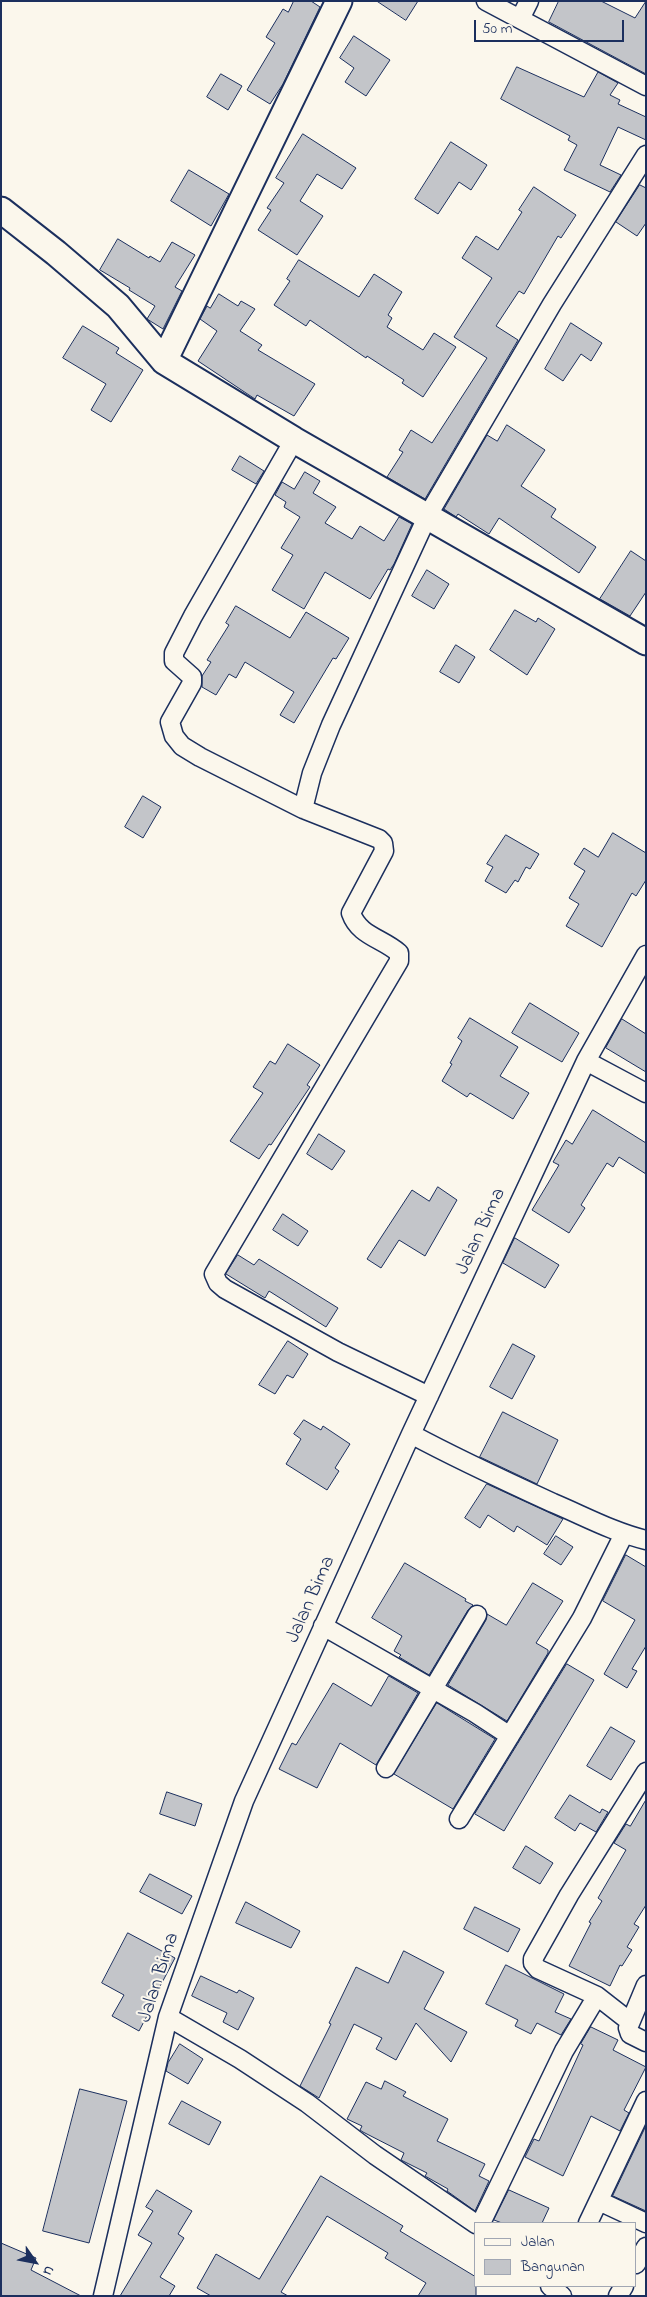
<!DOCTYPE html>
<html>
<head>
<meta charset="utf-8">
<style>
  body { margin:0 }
  #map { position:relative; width:647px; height:2297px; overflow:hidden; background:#fbf7ec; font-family:"Indie Flower",sans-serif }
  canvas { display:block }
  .frame { position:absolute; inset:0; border:2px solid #1b2f5e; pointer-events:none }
  .legend { position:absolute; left:474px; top:2222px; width:162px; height:65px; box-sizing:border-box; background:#fbf7ec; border:1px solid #a1a7b3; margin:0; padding:6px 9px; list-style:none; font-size:15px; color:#1b2f5e }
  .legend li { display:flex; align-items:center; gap:10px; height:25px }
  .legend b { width:25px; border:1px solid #a1a7b3 }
  .north { position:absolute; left:10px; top:2237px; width:50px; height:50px; -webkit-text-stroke:4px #fbf7ec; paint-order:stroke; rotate:123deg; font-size:14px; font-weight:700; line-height:20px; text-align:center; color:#1b2f5e }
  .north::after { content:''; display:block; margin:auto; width:18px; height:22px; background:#1b2f5e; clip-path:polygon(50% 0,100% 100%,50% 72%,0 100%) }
  .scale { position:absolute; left:474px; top:20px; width:150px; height:22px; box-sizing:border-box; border:2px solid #1b2f5e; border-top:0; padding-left:6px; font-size:15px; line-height:18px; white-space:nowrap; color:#1b2f5e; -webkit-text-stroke:4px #fbf7ec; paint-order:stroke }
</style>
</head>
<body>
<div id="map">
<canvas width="647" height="2297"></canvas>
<div class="frame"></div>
<ul class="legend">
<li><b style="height:6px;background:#fbf7ec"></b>Jalan</li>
<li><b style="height:14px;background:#c3c5c9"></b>Bangunan</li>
</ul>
<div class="north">U</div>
<div class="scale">50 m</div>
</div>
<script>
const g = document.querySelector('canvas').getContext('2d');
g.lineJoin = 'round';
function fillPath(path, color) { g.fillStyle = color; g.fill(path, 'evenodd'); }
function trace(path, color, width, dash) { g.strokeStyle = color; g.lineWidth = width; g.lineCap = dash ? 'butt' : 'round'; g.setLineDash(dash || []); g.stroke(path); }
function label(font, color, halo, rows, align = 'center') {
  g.font = font + ' "Indie Flower",sans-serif'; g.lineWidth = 4; g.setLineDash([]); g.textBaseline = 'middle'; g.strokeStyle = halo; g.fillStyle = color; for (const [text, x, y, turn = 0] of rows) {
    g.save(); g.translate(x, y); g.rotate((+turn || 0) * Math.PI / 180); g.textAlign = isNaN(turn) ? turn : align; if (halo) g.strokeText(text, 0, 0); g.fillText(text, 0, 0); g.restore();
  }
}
const building = new Path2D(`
  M294 1H311L320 7 283 84 270 104 247 90 275 43 266 37 283 9 288 12Z
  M377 1H418L406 20Z
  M559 1H601L635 18 646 1V74L549 22Z
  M354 36 390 60 366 96 345 82 354 68 340 58Z
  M517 67 584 97 598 72 618 83 610 95 620 100 618 104 646 117V140L618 127 600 165 621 175 610 192 564 170 577 145 568 140 570 136 501 99Z
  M221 74 242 86 228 110 207 97Z
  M303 134 356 168 342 189 317 174 300 201 323 216 297 255 258 230 271 210 267 208 284 183 276 178Z
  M451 142 487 165 471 190 459 182 438 214 415 199Z
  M189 170 229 194 211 226 171 201Z
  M640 185 646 188V223L637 236 616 222Z
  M534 187 576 215 561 238 558 236 524 294 519 291 496 326 518 340 425 499 387 477 403 452 399 450 411 430 432 443 487 358 454 337 492 278 462 258 476 236 498 250 522 212 519 210Z
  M118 239 149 258 150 256 160 262 172 242 195 255 175 287 182 291 163 329 147 319 155 306 129 290 130 288 100 270Z
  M299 260 359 297 374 274 402 292 388 315 392 318 387 327 423 350 434 333 456 347 423 397 402 383 404 380 367 356 366 358 310 320 306 326 274 305 290 281 287 279Z
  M219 294 238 306 241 301 255 309 240 331 262 345 258 350 315 384 294 416 257 395 255 399 198 361 217 331 200 319 207 306 210 308Z
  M571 323 602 343 591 361 581 354 563 381 545 369Z
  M83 326 119 348 116 353 143 370 111 422 91 410 106 384 63 358Z
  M507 425 545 450 521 486 556 509 551 517 596 547 579 573 499 518 489 534 458 514 456 517 444 509 487 435 497 441Z
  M240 456 264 471 256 484 232 470Z
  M305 472 320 481 313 493 336 507 325 523 352 539 360 526 384 541 399 517 412 524 394 564 390 570 388 569 370 599 325 572 304 609 272 590 293 555 281 548 300 517 284 507 286 502 275 495 282 482 294 489Z
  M631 551 646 561V592L630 616 600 599Z
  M427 570 449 584 434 609 412 596Z
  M236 606 290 638 306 612 349 638 336 659 333 658 294 723 280 715 294 692 245 662 236 678 229 674 216 695 202 687V676L211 662 207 660 229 625 226 623Z
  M515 610 536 622 538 618 555 629 527 675 490 650Z
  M456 645 475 657 459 683 440 672Z
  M143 796 161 807 143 838 125 827Z
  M613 833 646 853V880L636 896 632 893 602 947 566 926 579 904 569 898 585 871 574 864 584 848 598 857Z
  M506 835 539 854 530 869 526 867 518 882 515 880 506 893 485 881 493 867 487 864Z
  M530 1003 579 1033 562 1062 512 1033Z
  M470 1018 518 1047 500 1076 529 1093 513 1119 470 1093 467 1097 442 1081 452 1064 450 1063 462 1041 458 1038Z
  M622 1019 646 1034V1072L606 1048Z
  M288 1044 320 1065 307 1085 310 1087 271 1145 269 1144 259 1159 230 1141 263 1093 253 1087 270 1061 275 1064Z
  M593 1110 646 1143V1174L619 1157 613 1167 607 1163 581 1205 585 1208 569 1233 532 1210 559 1165 553 1162 566 1140 572 1144Z
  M319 1134 345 1151 332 1170 307 1154Z
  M438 1187 457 1200 425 1256 399 1240 381 1268 367 1259 412 1190 429 1201Z
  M283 1214 308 1231 298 1246 273 1230Z
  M515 1238 559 1265 545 1288 503 1263Z
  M238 1255 254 1265 259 1259 338 1308 326 1327 269 1291 265 1298 226 1274Z
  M288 1341 308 1354 293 1378 287 1375 275 1394 259 1385Z
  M513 1344 535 1356 512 1399 490 1387Z
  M503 1412 558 1440 537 1484 480 1457Z
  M304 1420 321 1430 323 1426 350 1444 335 1468 339 1471 327 1490 286 1464 301 1439 294 1434Z
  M487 1484 563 1519 547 1545 517 1526 514 1532 488 1515 480 1528 465 1518Z
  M556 1536 573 1547 561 1565 544 1554Z
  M626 1555 646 1567V1646L632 1669 637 1671 627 1688 604 1674 635 1620 603 1601Z
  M405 1563 466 1599 465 1601 473 1605 468 1610 429 1675 399 1657 401 1655 394 1651 402 1636 372 1618Z
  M533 1583 563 1601 536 1643 548 1650V1653L507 1721 448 1685 486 1620 487 1614 506 1625Z
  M567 1664 594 1680 504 1831 475 1814Z
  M389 1676 418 1693 376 1765 340 1743 317 1788 279 1769 292 1743 296 1745 333 1683 371 1706Z
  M437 1703 495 1739 453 1809 394 1774Z
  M611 1727 635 1741 611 1780 587 1766Z
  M167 1792 202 1804 195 1826 160 1814Z
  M570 1795 600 1813 602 1809 608 1812 596 1832 580 1823 575 1831 555 1818Z
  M646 1800V1905L634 1924 639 1927 627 1947 632 1950 622 1966 620 1965 610 1986 569 1966 591 1923 589 1922 602 1901 598 1898 626 1850 614 1843 626 1824 630 1826Z
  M526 1846 553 1863 540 1884 513 1868Z
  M150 1874 192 1896 182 1914 140 1892Z
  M246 1902 300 1931 291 1948 236 1923Z
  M475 1907 520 1929 508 1952 464 1929Z
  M128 1933 175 1958 147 2011 149 2012 139 2031 112 2016 124 1995 102 1983Z
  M404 1951 444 1972 424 2009 467 2032 451 2062 416 2023 396 2060 376 2049 382 2038 354 2024 319 2098 300 2086 331 2024 329 2023 356 1967 388 1983Z
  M506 1965 564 1994 555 2012 571 2019 561 2035 537 2023 531 2034 515 2026 518 2020 486 2004Z
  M201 1976 237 1993 239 1990 254 1998 238 2030 223 2022 227 2013 192 1996Z
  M591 2027 618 2040 613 2050 646 2067 624 2110 629 2113 620 2131 591 2116 563 2176 525 2157 534 2139 539 2141 583 2045 581 2044Z
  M180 2044 203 2059 188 2084 166 2071 168 2063Z
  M385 2081 406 2092 403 2096 448 2119 437 2141 485 2164 479 2176 489 2181 475 2211 447 2191 448 2189 425 2176 427 2173 401 2160 404 2153 363 2132 360 2130 362 2126 347 2119 366 2082 381 2089Z
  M80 2089 127 2101 89 2243 43 2231Z
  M182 2101 221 2122 209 2145 169 2124Z
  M646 2126V2211L613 2196Z
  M321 2176 403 2226 400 2231 476 2277V2296H418L426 2283 385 2258 388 2253 327 2216 281 2292 288 2296H211L197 2288 216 2254 259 2279Z
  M157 2190 192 2211 178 2234 184 2238 160 2277 175 2286 169 2296H120L152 2243 138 2235 153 2211 146 2207Z
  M509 2190 549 2208 542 2223H502L494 2220Z
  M1 2243 36 2258 31 2270 81 2296H1Z`);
const street = new Path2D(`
  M486 1 646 86
  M520 19 529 1
  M294 440 193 616 174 653V661L192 677V683L170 722 174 736 182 746 200 757 303 809
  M586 1061 646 1093
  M429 1396 338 1352 225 1289 218 1283 214 1274 399 961V953C382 938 359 936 351 913L384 851 383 843 379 839 303 809 312 773 331 725 428 515 552 304 646 155
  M411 1434C457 1459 505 1481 553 1503 584 1516 613 1532 646 1540
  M323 1626 475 1713 510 1736
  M386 1768 477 1615
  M459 1819 582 1618 624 1534
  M646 1985 628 2028 630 2034 646 2042
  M597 1996 629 2021
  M168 2017 240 2059 307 2103 375 2155 476 2224
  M599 2201 646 2223
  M481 2223 564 2051 597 1996 538 1969 533 1963V1959L569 1895 646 1772
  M588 2223 646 2101
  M636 2264 646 2247
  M550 2286 562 2296
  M103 2296 168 2017 244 1801 411 1434 586 1061 646 955
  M618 2296 624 2286`);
const secondary = new Path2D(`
  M1 210 56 253 118 306 164 361 294 440 646 642
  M164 361 339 1`);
const streetNames = [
  ["Jalan Bima",482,1232,-65],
  ["Jalan Bima",312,1600,-66],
  ["Jalan Bima",160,1978,-72]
];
fillPath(building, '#c3c5c9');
trace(building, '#1b2f5e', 1);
trace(street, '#1b2f5e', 21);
trace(secondary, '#1b2f5e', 29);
trace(street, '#fbf7ec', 18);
trace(secondary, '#fbf7ec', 25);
label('20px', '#1b2f5e', '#fbf7ec', streetNames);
</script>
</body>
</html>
